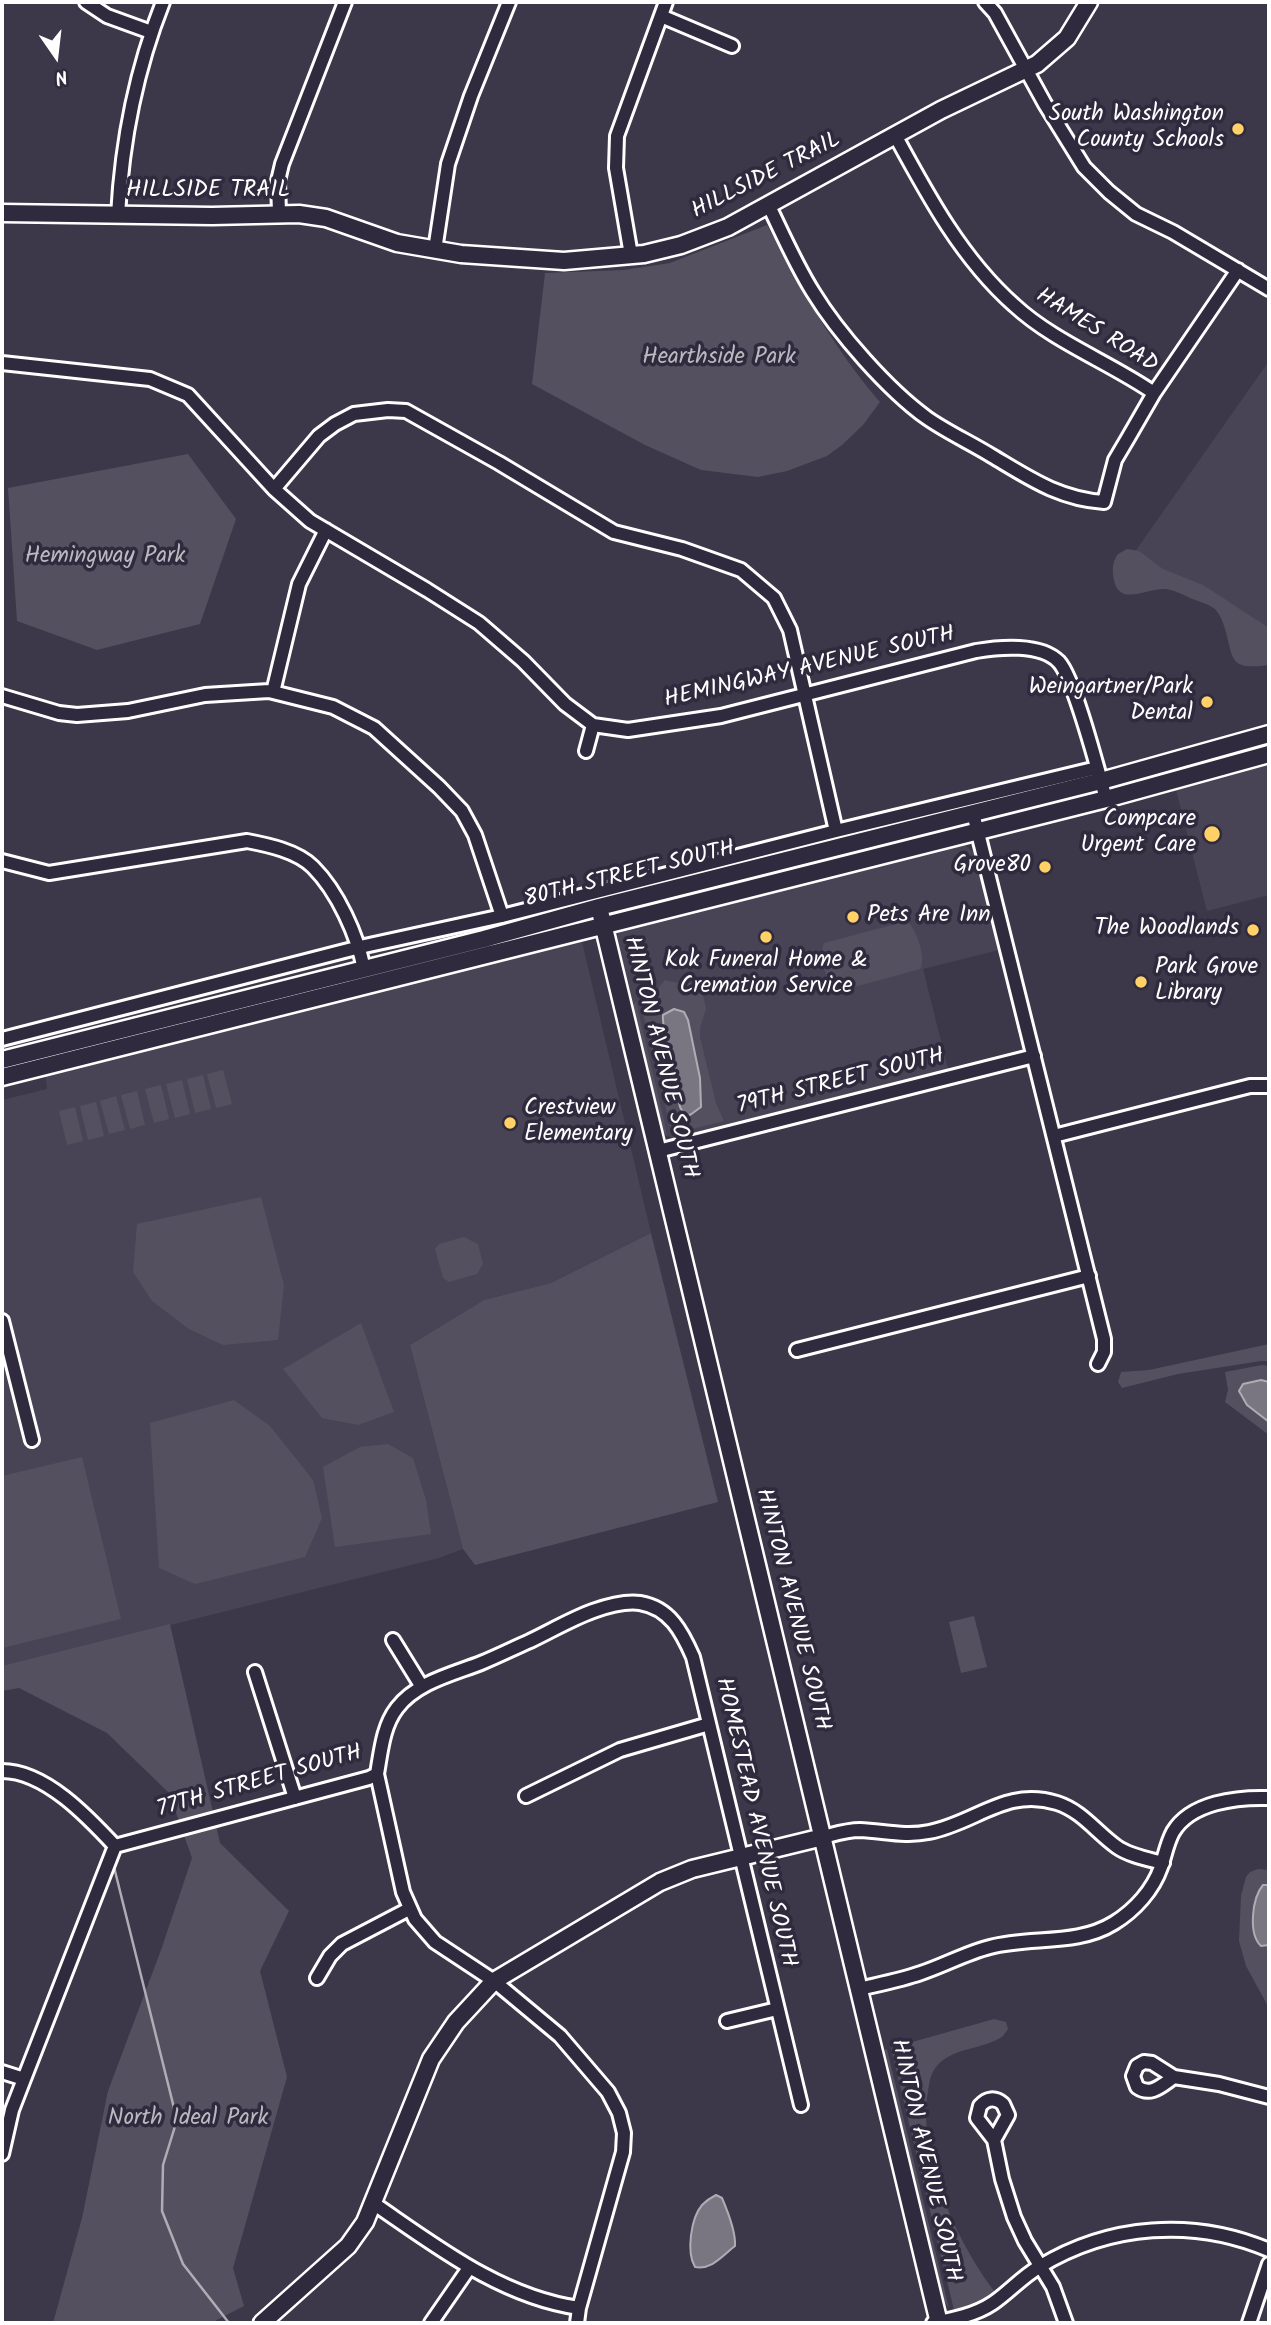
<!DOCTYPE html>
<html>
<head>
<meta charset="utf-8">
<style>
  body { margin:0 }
  #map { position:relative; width:1271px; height:2325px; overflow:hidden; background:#3c3749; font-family:Kalam,sans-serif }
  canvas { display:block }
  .frame { position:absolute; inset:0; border:4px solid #fff; pointer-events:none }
  .north { position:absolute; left:21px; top:21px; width:70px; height:70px; -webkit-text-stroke:5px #2f2a3d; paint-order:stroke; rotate:166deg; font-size:19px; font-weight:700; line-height:28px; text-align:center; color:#fff }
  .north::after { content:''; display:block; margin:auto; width:24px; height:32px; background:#fff; clip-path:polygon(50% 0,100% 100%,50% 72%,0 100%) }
</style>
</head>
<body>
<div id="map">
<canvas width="1271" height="2325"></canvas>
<div class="frame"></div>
<div class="north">N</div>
</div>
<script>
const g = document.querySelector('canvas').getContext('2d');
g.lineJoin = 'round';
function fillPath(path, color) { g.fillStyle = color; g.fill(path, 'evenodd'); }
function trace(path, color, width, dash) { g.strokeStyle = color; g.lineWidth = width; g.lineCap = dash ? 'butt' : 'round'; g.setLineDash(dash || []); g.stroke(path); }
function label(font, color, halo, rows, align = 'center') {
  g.font = font + ' Kalam,sans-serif'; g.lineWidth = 7; g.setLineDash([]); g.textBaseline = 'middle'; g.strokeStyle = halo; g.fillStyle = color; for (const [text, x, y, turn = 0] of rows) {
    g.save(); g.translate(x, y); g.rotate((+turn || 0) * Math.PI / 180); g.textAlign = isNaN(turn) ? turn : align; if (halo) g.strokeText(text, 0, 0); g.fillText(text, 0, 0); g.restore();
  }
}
const built = new Path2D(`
  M1269 361V642L1134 553Z
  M1269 760V895L1207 911 1175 786Z
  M965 845 974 852 999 950 923 969 948 1069 673 1138 666 1135 617 939 619 929 898 857 928 855Z
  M582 942 651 1233 551 1283 484 1300 410 1345 463 1549 439 1558 2 1667V1100L47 1089 45 1074 311 1010 486 963Z`);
const green = new Path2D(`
  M767 225C800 287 834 349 880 402L863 425 842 445 827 456 787 471 758 477 701 470 645 445 532 384 545 273 624 270 670 263Z
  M188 454 236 519 200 624 97 650 17 621 8 488Z
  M1127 549 1139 551 1163 569 1203 585 1269 628V665C1225 671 1235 657 1223 623 1221 618 1219 613 1215 609 1208 604 1198 601 1190 598 1182 594 1174 590 1165 589 1147 588 1119 607 1114 580 1112 571 1112 562 1118 554Z
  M907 921C916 928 927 959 920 969L847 989 836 990 832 987C825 976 819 955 824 943Z
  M665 980C677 985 691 980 701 986L706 1009 700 1028V1037L716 1103 724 1121 672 1134 640 1001 652 996Z
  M636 1002 664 1120 667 1137 663 1131 633 1005Z
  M223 1070 232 1104 216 1108 207 1074Z
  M203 1075 211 1109 195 1113 187 1079Z
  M182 1080 190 1114 175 1118 166 1084Z
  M161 1085 169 1119 154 1123 145 1089Z
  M137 1091 145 1125 130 1129 121 1095Z
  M116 1096 125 1130 109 1134 100 1101Z
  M96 1102 104 1136 88 1140 80 1106Z
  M75 1107 83 1141 67 1145 59 1111Z
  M261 1197 284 1285 278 1340 223 1345 189 1329 152 1301 133 1272 137 1224Z
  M651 1233 718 1502 475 1565 463 1549 410 1345 484 1300 551 1283Z
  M464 1237 478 1244 483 1264 477 1274 449 1282 443 1278 435 1249 439 1244Z
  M361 1323 394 1412 358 1425 322 1418 283 1369Z
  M1269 1344V1361H1261L1178 1374 1122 1388 1118 1382 1121 1372 1149 1370Z
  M1262 1365 1269 1366V1382L1261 1380 1240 1395 1247 1405 1269 1422V1435L1225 1402 1228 1390 1225 1372Z
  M234 1400 270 1426 313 1480 322 1518 305 1557 195 1584 159 1568 150 1423Z
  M388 1444 413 1458 426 1500 431 1534 335 1547 323 1467 360 1447Z
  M82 1457 121 1619 2 1648V1476Z
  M974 1616 987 1667 961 1673 949 1622Z
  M170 1624 220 1843 289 1911 260 1971 287 2077 233 2268 244 2306 211 2323H53L82 2218 108 2091 161 1950 192 1858 169 1793 107 1733 19 1688 2 1691V1666Z
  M1258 1869 1269 1870V1885L1267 1884C1259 1903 1252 1917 1255 1938L1266 1946 1269 1945V2008L1246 1966 1239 1941 1241 1896 1246 1877 1250 1872Z
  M994 2019 1006 2022 1008 2029 1003 2036C984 2050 951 2047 936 2067 929 2076 929 2087 927 2098 920 2161 957 2242 995 2292L977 2303 954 2310 891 2048Z
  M887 2049 949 2309 944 2300 884 2050Z`);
const water = new Path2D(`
  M674 1009 684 1012 688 1020 700 1078 701 1107 690 1115 684 1114 680 1107C677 1092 661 1024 663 1015Z
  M1261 1380 1269 1382V1422L1247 1405 1239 1391 1243 1384Z
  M1263 1885H1269V1945L1261 1946C1248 1934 1252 1898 1263 1885Z
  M716 2195 722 2198C728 2212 736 2232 735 2246 722 2256 712 2270 695 2267 686 2252 691 2218 702 2205 706 2201 712 2197 716 2195Z`);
const stream = new Path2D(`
  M113 1863 177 2120 163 2165 162 2211 183 2264 229 2323`);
const street = new Path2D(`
  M86 2 107 16 151 32
  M985 2 995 13 1045 104 1084 167 1109 192 1136 214 1173 232 1269 289
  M661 16 732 46
  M895 135C928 196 962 259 1014 305 1054 342 1109 362 1154 393
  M769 206C783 235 796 265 813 292 838 333 888 390 927 418 947 432 971 443 992 456 1029 478 1059 499 1104 502L1115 460 1128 438 1154 393 1238 270
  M279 213 278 181 282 164 345 2
  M118 215C122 142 136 70 163 2
  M435 250 448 164 471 96 509 2
  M631 255 616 168 617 136 666 2
  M2 363 150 379 188 395 274 489 310 521 427 590 479 623 523 661 565 704 593 725 628 730 721 716 976 651C999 647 1041 643 1059 662 1075 680 1098 771 1106 799
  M274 489 319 436 335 424 354 414 388 410 406 411 499 463 614 532 682 549 741 570 774 598 790 630 836 831
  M273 692 299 584 326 530
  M2 696 59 713 77 715 128 711 205 695 269 691 333 707 374 728 439 787 462 811 475 835 502 916
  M586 751 593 725
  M973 813 1104 1339V1352L1098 1364
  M2 861 49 873 247 841C268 845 297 851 313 867 338 892 357 935 364 969
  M2 1039 360 947 502 916 836 831 1097 768
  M1054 1136 1250 1086H1269
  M658 1151 1034 1056
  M2 1321 32 1440
  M797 1350 1089 1276
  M393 1640 422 1687
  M255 1672 295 1798
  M2 1771C45 1771 88 1817 115 1846L369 1778 377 1774C381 1751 383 1726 397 1708 417 1682 453 1674 481 1663 498 1656 514 1648 530 1641 551 1631 571 1619 593 1611 607 1606 625 1601 640 1603 670 1608 682 1632 693 1657L801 2105
  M377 1774 403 1892 415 1919 435 1942 494 1981 560 2036 608 2092 619 2113 624 2133 623 2152 579 2308 577 2323
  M526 1796 620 1750 709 1724
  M823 1837C835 1834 847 1830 860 1830 884 1831 905 1837 929 1832 976 1823 1006 1787 1057 1803 1082 1811 1096 1832 1117 1847 1130 1856 1148 1859 1163 1863
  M317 1978 330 1956 342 1944 409 1909
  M859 1989C880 1984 901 1980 921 1973 945 1965 966 1953 990 1947 1031 1936 1077 1946 1114 1923 1135 1910 1153 1890 1161 1867 1165 1855 1167 1843 1173 1832 1191 1802 1237 1797 1269 1798
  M727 2021 777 2009
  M2 2072 24 2079
  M1174 2077C1162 2085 1151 2097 1137 2087L1133 2076 1137 2066 1144 2062 1152 2063 1174 2077 1219 2084 1269 2097
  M994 2140 1008 2115 1003 2104C995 2097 987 2098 980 2106L977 2118 994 2140 1002 2179 1014 2217 1025 2241 1053 2287 1066 2323
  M2 2154 12 2110 24 2079 115 1846
  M373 2203C436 2246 501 2297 579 2308
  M431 2323 469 2268
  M933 2323C954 2319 975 2315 993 2303 1009 2292 1022 2277 1039 2267 1109 2224 1194 2218 1269 2250
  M1249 2323 1269 2264`);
const secondary = new Path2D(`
  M2 213 212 216 299 214 326 218 397 243 461 254 564 261 644 254 681 245 728 227 941 110 1037 64 1067 38 1089 2
  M599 907 939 2323
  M2 1060 484 939 599 907 1101 781 1269 734
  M2 1077 1106 799 1269 754
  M262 2323 348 2246 365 2222 431 2059 456 2022 494 1981 660 1882 692 1869 823 1837`);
const markers = [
  [1238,129,7,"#ffd166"],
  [1207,702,7,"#ffd166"],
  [1212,834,9,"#ffd166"],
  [1045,867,7,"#ffd166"],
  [853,917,7,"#ffd166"],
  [1253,930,7,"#ffd166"],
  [766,937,7,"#ffd166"],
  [1141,982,7,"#ffd166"],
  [510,1123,7,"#ffd166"]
];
const poiNames = [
  ["South Washington",1224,116],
  ["County Schools",1224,142],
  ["Weingartner/Park",1193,689],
  ["Dental",1193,715],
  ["Compcare",1196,821],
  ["Urgent Care",1196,847],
  ["Grove80",1031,867],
  ["Pets Are Inn",867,917,"left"],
  ["The Woodlands",1239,930],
  ["Kok Funeral Home &",766,962,"center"],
  ["Cremation Service",766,988,"center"],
  ["Park Grove",1155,969,"left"],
  ["Library",1155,995,"left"],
  ["Crestview",524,1110,"left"],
  ["Elementary",524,1136,"left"]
];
const streetNames = [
  ["HILLSIDE TRAIL",767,177,-27],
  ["HILLSIDE TRAIL",208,192],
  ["HAMES ROAD",1096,332,32],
  ["HEMINGWAY AVENUE SOUTH",810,669,-13],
  ["80TH STREET SOUTH",630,876,-14],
  ["HINTON AVENUE SOUTH",659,1058,76],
  ["79TH STREET SOUTH",841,1083,-14],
  ["HINTON AVENUE SOUTH",791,1610,76],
  ["77TH STREET SOUTH",260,1783,-16],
  ["HOMESTEAD AVENUE SOUTH",754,1823,77],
  ["HINTON AVENUE SOUTH",924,2161,77]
];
const parkNames = [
  ["Hearthside Park",719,359],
  ["Hemingway Park",105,558],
  ["North Ideal Park",188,2120]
];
fillPath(built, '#494455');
fillPath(green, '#555060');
fillPath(water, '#797682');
trace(water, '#afadb4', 2);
trace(stream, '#afadb4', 2.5);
trace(street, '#fff', 18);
trace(secondary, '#fff', 21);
trace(street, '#2f2a3d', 12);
trace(secondary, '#2f2a3d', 16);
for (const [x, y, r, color] of markers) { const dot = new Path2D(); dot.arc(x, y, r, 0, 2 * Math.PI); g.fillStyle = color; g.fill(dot); trace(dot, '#2f2a3d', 2.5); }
label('23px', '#fff', '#2f2a3d', poiNames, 'right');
label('23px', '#fff', '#2f2a3d', streetNames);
label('23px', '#bbb9bf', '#2f2a3d', parkNames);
</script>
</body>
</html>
